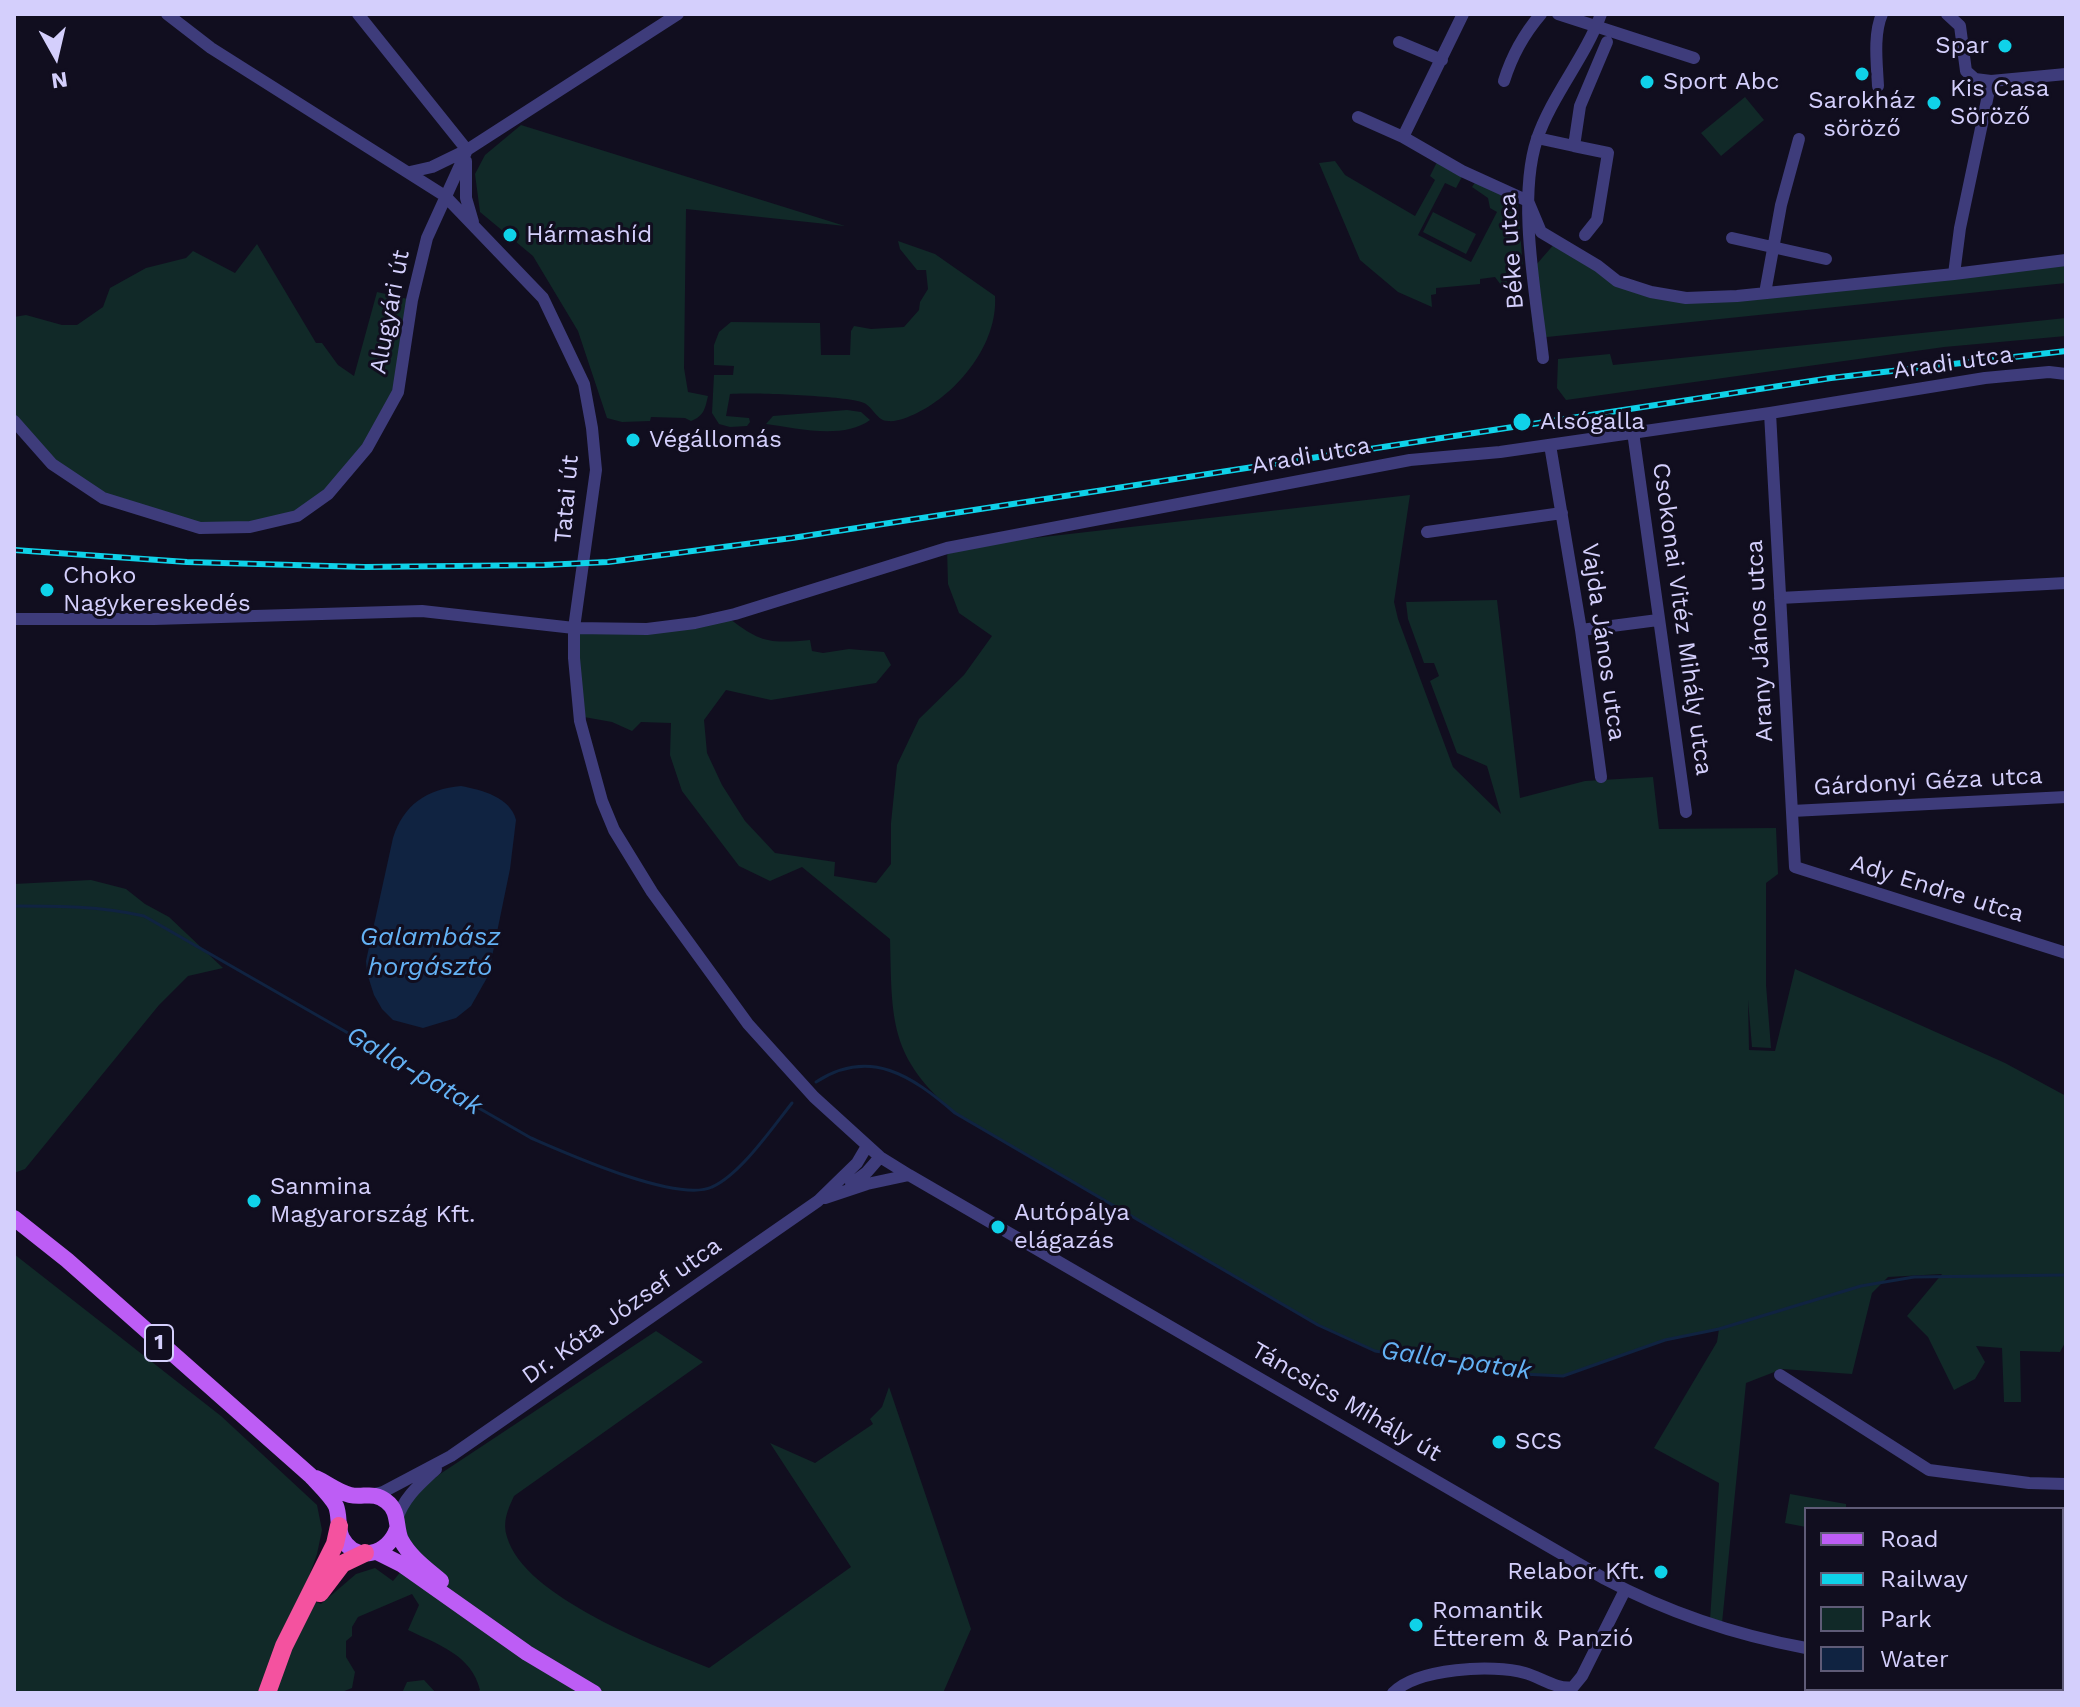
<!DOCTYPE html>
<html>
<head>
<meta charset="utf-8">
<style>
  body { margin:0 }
  #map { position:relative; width:2080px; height:1707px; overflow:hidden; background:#110e1f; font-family:"Work Sans",sans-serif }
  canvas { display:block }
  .frame { position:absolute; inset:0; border:16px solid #d4cffc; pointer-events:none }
  .legend { position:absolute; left:1804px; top:1507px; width:260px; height:184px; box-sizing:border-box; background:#110e1f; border:2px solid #5f5b77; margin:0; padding:10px 14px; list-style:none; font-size:24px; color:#d4cffc }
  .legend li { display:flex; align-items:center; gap:16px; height:40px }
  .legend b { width:40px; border:2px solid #5f5b77 }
  .north { position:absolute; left:16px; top:16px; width:80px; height:80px; -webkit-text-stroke:6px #110e1f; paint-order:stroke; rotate:172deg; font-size:22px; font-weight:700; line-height:32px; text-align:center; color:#d4cffc }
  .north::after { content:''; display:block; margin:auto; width:28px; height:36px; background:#d4cffc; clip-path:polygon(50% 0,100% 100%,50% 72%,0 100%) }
</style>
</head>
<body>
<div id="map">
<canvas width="2080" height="1707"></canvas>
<div class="frame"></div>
<ul class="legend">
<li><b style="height:10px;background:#bd5df5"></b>Road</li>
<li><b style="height:10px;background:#0fd2e9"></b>Railway</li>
<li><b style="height:22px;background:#112928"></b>Park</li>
<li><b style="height:22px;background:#102341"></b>Water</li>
</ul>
<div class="north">N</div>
</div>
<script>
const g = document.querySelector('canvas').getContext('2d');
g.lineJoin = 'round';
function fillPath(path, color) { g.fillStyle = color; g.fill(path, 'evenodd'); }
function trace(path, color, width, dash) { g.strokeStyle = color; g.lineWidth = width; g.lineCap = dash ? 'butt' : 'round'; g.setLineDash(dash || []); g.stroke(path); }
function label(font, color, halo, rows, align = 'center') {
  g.font = font + ' "Work Sans",sans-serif'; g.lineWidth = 6; g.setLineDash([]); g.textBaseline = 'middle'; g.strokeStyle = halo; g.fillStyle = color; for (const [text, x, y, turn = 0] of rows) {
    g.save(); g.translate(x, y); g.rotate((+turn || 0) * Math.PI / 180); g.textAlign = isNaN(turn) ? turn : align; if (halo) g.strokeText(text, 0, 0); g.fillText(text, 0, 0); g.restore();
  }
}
const green = new Path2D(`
  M1745 97 1764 120 1721 156 1701 133Z
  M521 125 845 226 686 209 684 368 688 392 708 396C705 409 704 416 691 421L685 418 651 417 650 421 622 422 607 418 578 331 533 256 480 212 475 174 485 155Z
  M1439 158 1464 173 1456 188 1445 183 1418 235 1471 262 1497 212 1490 208 1488 198 1472 187 1478 178 1518 204 1523 269 1506 270 1507 284 1501 285 1495 277 1480 279V284L1436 288V294L1431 295 1432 307 1398 292 1360 260 1319 163 1335 161 1345 175 1415 216 1435 180 1430 176Z
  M1433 212 1476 234 1466 254 1423 232Z
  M898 241 935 254 995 296C998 344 958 393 917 413 908 417 898 422 888 421 877 421 873 407 864 403 853 396 746 392 730 394L726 416 749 418 750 422 747 426 730 427 719 424 712 413 714 375H733L734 366 714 365V345L719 332 731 322 820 323 821 355H850L851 331 854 326 871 329 904 327 919 310 920 302 928 289 926 270H917L900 249Z
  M1556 242 1640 287 1711 298 2066 258V283L1547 337 1533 332 1529 273Z
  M257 244 316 343H322L338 365 354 376 377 292 412 300 398 392 367 448 328 494 297 516 200 528 103 498 52 464 14 421V317L26 315 62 325H77L103 307 110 288 146 268 186 258 193 251 235 273Z
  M2066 318V336L1944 347 1566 400 1557 388 1558 359 1610 354 1613 365Z
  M847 410 861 412 870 420C843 440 796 428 766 424L773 416Z
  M1410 495 1394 602 1398 619 1453 767 1501 814 1487 766 1457 753 1430 681 1439 676 1434 663H1424L1408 619 1406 602 1497 600 1520 798 1585 781 1653 777 1659 829 1776 828 1778 874 1766 883V985L1771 1048 1752 1047 1748 1000 1749 1050 1775 1051 1795 969 2005 1063 2066 1096V1341L2060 1352 2020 1351 2021 1402H2004L2002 1348 1976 1346 1985 1362 1975 1379 1954 1390 1928 1337 1907 1316 1942 1274 1888 1277 1872 1293 1852 1374 1782 1369 1746 1383 1722 1623 1710 1620 1719 1483 1654 1448 1717 1342 1719 1329 1665 1340 1563 1376 1522 1374 1375 1351 1318 1325 955 1113C889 1057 892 1021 890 939L802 867 770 881 739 866 682 791 670 755 671 723 641 722 632 731 612 722 584 717 574 628 647 629 726 616C760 642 767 644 810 640L812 651 823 653 849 649 884 652 891 665 876 683 771 700 726 690 704 720 707 753 722 785 745 821 775 853 835 862 834 876 876 883 891 864V823L897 765 919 719 964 675 992 636 959 613 948 584 947 548Z
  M91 880 126 889 145 904 169 917 223 968 188 976 159 1005 25 1169 14 1173V884Z
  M14 1254 221 1416 317 1505 322 1530 317 1554 302 1596 321 1604 356 1574 375 1568 393 1581 412 1558 400 1519 414 1495 440 1474 656 1331 703 1362 514 1496C508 1509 502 1522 507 1537 524 1597 655 1646 709 1668L851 1567 770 1443 815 1463 873 1424 870 1419 882 1407 889 1387 971 1629 943 1693H477L480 1690C472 1655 437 1644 408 1630L419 1605 412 1594 358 1617 352 1627V1636L346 1641V1657L355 1672 352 1688 342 1692 14 1693Z
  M1790 1494 1846 1504V1509H1806V1527L1785 1523Z
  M424 1680 436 1693H402L407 1682Z`);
const water = new Path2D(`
  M461 786C482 790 510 797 516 820L510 869 488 976 471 1006 456 1018 423 1028 393 1020 382 1009 374 995 367 973 366 961 393 838C403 805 427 789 461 786Z`);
const stream = new Path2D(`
  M14 906C59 906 100 906 144 916L531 1138C568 1154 677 1203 712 1187 740 1175 773 1127 792 1103
  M816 1082C870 1047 912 1076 955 1113L1318 1325 1375 1351 1522 1374 1563 1376 1665 1340 1719 1329 1861 1286 1914 1277 2066 1275`);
const minor = new Path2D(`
  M167 14 211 48 445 196 543 298 584 384 592 428 596 470 574 628V658L580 721 602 801 614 830 652 892 748 1024 814 1097 880 1157 909 1175 1605 1579C1669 1613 1735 1635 1806 1648
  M358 14 467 150
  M1558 14 1694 58
  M1947 14 1960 26 1966 71 1975 79 1991 81 2066 74
  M1399 42 1442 60
  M1504 81C1512 55 1523 35 1541 14
  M1878 86C1877 64 1873 35 1882 14
  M1358 117 1403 137 1462 171 1528 201
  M1403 137 1463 14
  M1537 138 1574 146 1580 106 1607 42
  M1574 146 1608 153 1597 220 1585 235
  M466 161V198L473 222
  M410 172 432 167 467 150 678 14
  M1528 201 1541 232 1598 266 1617 281 1651 292 1686 298 1737 296 1954 274 2066 260
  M1732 238 1826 259
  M1954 274 1960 228 1991 81
  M1765 293 1781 205 1799 139
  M1543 358C1536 295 1517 199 1537 139 1552 95 1585 58 1601 14
  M1770 413 1795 867 2066 953
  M14 421 52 464 103 498 200 528 250 527 297 516 328 494 367 448 398 392 412 300 427 238 467 150
  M1633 432 1686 812
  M1550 445 1581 630 1601 777
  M1427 532 1562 513
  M1780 598 2066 583
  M14 619H154L422 611 574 628 647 629 695 623 735 614 947 548 1410 460 1500 452 1770 413 1985 378 2049 372 2066 374
  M1581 630 1658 620
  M1792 811 2066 797
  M851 1184 867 1172 880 1157
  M825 1198 867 1184 909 1175
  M1780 1375 1929 1470 2029 1483 2066 1484
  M371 1495 383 1492 451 1456 818 1201 857 1163 867 1146
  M397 1519C404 1497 420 1484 436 1469
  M2062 1673 2066 1674
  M1393 1693C1417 1668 1493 1664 1525 1673 1540 1677 1557 1690 1573 1687L1582 1676 1625 1590
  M1854 1693 1856 1689`);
const major = new Path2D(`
  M14 1218 67 1260 311 1476C319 1485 331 1496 336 1506 340 1516 337 1528 342 1538 356 1564 389 1554 397 1529
  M316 1478C327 1483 338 1492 350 1495 363 1498 374 1491 386 1501 400 1511 395 1527 401 1540 410 1557 427 1569 441 1581
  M377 1552 401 1564 527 1653 594 1693`);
const highway = new Path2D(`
  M320 1593 342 1564 365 1553
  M267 1693 284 1646 335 1544 339 1526`);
const rail = new Path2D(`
  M14 550 187 562 364 567 544 565 608 562 792 538 1831 378 2066 351`);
const markers = [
  [2005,46,8,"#0fd2e9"],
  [1862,74,8,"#0fd2e9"],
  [1647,82,8,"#0fd2e9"],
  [1934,103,8,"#0fd2e9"],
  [510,235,8,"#0fd2e9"],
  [1522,422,10,"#0fd2e9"],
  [633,440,8,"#0fd2e9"],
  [47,590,8,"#0fd2e9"],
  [254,1201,8,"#0fd2e9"],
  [998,1227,8,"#0fd2e9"],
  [1499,1442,8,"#0fd2e9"],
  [1661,1572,8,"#0fd2e9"],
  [1416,1625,8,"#0fd2e9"]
];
const shields = [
  [159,1343,28]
];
const shieldNames = [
  ["1",159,1343]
];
const poiNames = [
  ["Spar",1989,46,"right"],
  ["Sport Abc",1663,82],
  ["Kis Casa",1950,89],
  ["Söröző",1950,117],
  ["Sarokház",1862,101,"center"],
  ["söröző",1862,129,"center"],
  ["Hármashíd",526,235],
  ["Alsógalla",1540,422],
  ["Végállomás",649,440],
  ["Choko",63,576],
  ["Nagykereskedés",63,604],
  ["Sanmina",270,1187],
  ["Magyarország Kft.",270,1215],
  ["Autópálya",1014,1213],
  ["elágazás",1014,1241],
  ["SCS",1515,1442],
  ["Relabor Kft.",1645,1572,"right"],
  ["Romantik",1432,1611],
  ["Étterem & Panzió",1432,1639]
];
const streetNames = [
  ["Béke utca",1512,251,-94],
  ["Alugyári út",390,312,-79],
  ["Aradi utca",1953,363,-8],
  ["Aradi utca",1311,456,-10],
  ["Tatai út",567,499,-85],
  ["Csokonai Vitéz Mihály utca",1682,619,82],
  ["Arany János utca",1760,641,-93],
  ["Vajda János utca",1603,642,82],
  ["Gárdonyi Géza utca",1928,782,-3],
  ["Ady Endre utca",1937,889,17],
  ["Dr. Kóta József utca",622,1311,-35],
  ["Táncsics Mihály út",1346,1402,30]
];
const waterNames = [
  ["Galambász",430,937],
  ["horgásztó",430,967],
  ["Galla-patak",414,1071,30],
  ["Galla-patak",1456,1361,8]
];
fillPath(green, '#112928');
fillPath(water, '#102341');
trace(stream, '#102341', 3);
trace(minor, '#3e3c7b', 12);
trace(major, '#bd5df5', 16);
trace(highway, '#f4529f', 18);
trace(rail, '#0fd2e9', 6);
trace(rail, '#110e1f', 3, [9]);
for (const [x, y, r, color] of markers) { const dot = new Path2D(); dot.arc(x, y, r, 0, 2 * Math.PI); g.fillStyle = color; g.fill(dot); trace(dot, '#110e1f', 3); }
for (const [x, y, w] of shields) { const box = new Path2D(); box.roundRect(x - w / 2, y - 18, w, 36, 6); g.fillStyle = '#110e1f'; g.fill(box); trace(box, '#d4cffc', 2); }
label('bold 22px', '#d4cffc', null, shieldNames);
label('24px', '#d4cffc', '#110e1f', poiNames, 'left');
label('24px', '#d4cffc', '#110e1f', streetNames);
label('italic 26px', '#64b2f5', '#110e1f', waterNames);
</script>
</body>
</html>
